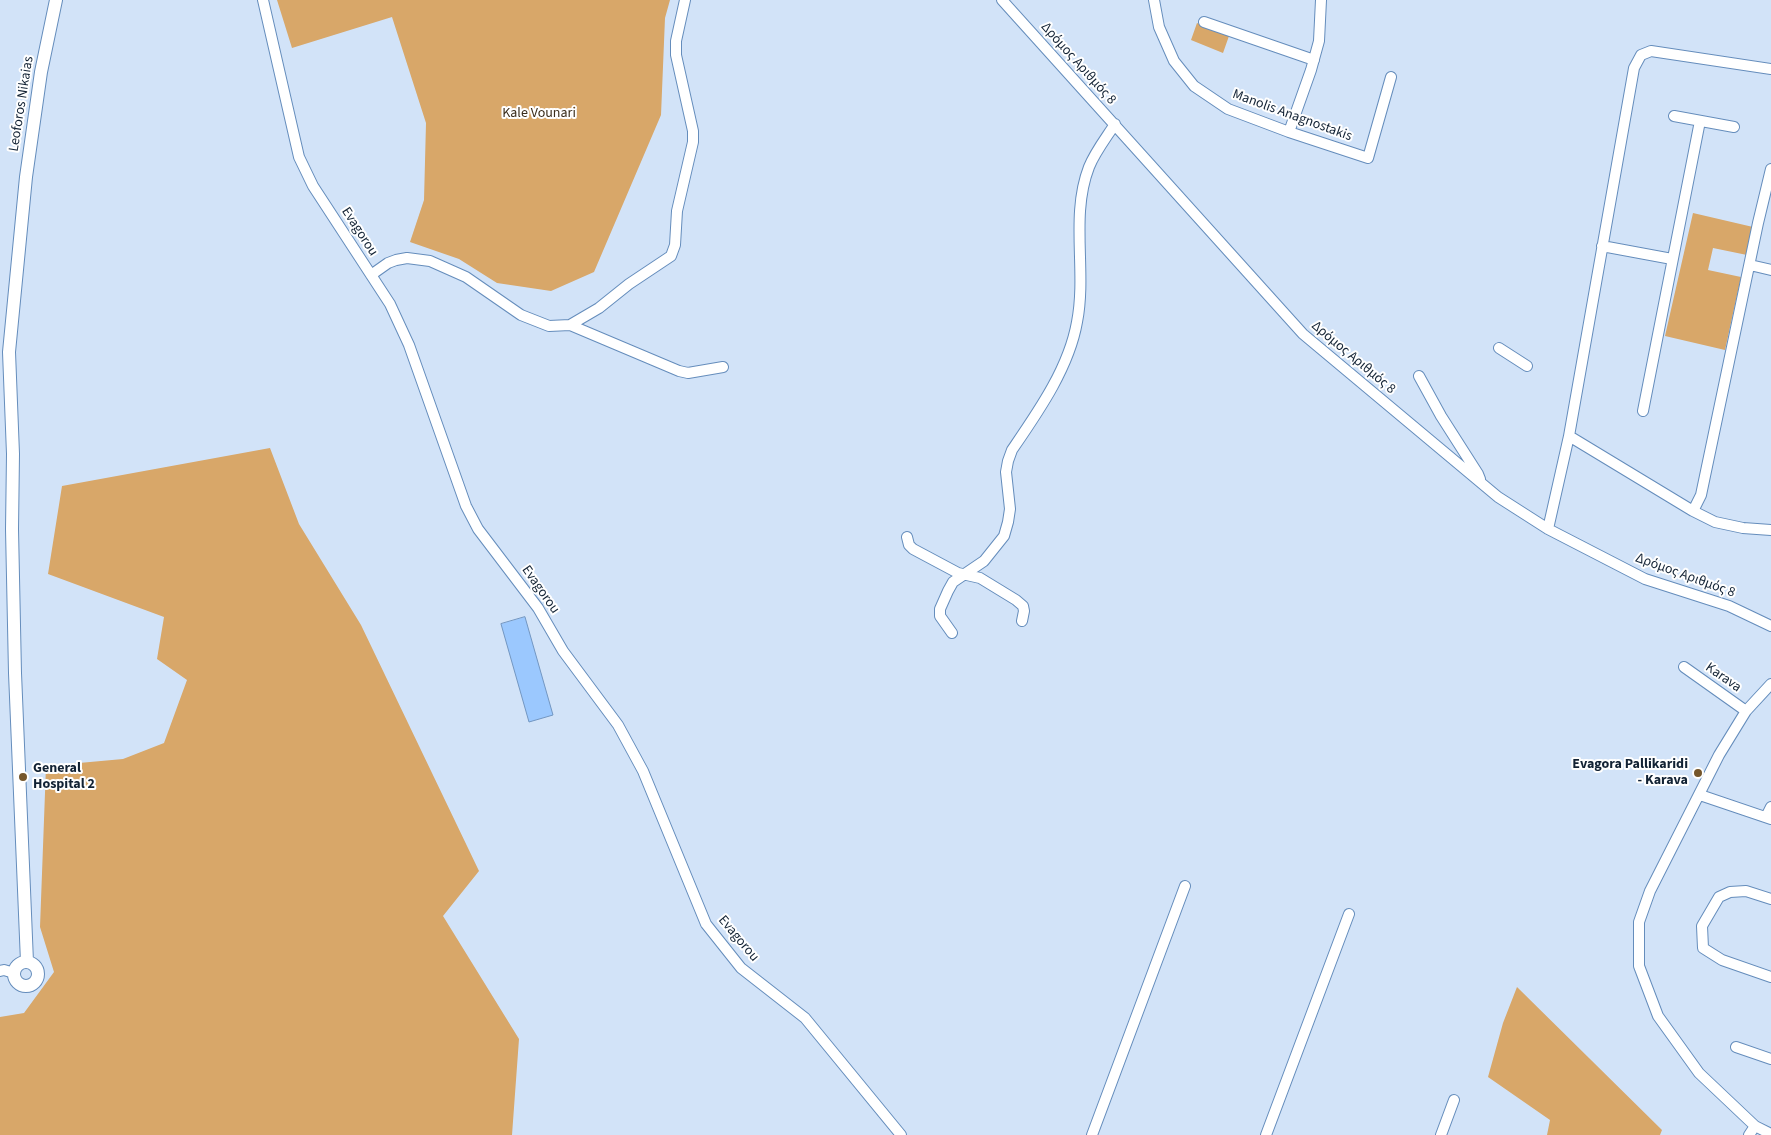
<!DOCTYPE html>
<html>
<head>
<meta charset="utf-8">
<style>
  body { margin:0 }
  canvas { display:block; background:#d2e3f8 }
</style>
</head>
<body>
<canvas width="1771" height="1135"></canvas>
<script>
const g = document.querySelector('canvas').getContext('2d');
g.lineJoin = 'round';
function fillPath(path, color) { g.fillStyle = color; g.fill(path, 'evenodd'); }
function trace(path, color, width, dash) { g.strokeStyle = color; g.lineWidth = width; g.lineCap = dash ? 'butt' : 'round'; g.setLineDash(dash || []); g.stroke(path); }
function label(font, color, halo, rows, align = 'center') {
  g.font = font + ' "Source Sans 3",sans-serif'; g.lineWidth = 4; g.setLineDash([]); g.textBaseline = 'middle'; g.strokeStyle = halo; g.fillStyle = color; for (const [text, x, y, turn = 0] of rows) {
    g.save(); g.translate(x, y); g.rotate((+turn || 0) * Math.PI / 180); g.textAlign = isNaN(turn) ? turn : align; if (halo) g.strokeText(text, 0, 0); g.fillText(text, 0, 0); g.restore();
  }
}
const green = new Path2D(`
  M277 0H670L665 18 661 115 594 272 551 291 497 283 459 259 410 242 424 200 426 123 392 17 292 48Z
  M1197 23 1229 36 1223 53 1191 40Z
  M1693 213 1753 227 1747 255 1713 248 1708 270 1741 277 1725 350 1665 336Z
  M270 448 299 524 361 625 479 871 443 916 519 1039 512 1135H0V1017L24 1013 54 972 40 927 46 766 123 759 164 743 187 680 157 659 164 617 48 574 62 486Z
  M1517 987 1662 1130 1660 1135H1547L1550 1120 1488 1077 1503 1023Z`);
const water = new Path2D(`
  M525 617 553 715 529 722 501 624Z`);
const minor = new Path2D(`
  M263 0 299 157 313 186 390 304 409 345 466 506 478 529 538 608 563 651 618 725 643 771 706 924 741 968 805 1018 901 1135
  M1002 0 1303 334 1498 497 1548 529 1645 579 1729 606 1771 626
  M1154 0 1159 27 1174 61 1194 86 1228 109 1289 132 1368 158 1391 77
  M1204 22 1314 60
  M1674 116 1734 127
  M1289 132 1311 70 1319 41 1321 0
  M1602 246 1672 259
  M1750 265 1771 270
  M371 275 388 263 396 260 407 258 430 261 466 277 521 315 549 326 570 325 679 371 688 373 723 367
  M570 325 599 308 629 284 671 256 675 245 677 211 693 142V131L676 55V41L685 0
  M1499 348 1527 366
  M1419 376 1441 416 1478 474 1480 479
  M1643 411 1700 121
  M1569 436 1693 511 1715 522 1743 528 1771 530
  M1693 511 1701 495 1758 223 1771 169
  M1548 529 1569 436 1634 68 1641 55 1651 51 1771 69
  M907 537 909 545 913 549 958 573 980 578 1016 600 1023 606 1024 611 1022 621
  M952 633 940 616V609L948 591 953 582 984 561 1004 536 1008 522 1010 509 1006 472 1008 461 1012 450C1038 412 1069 368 1077 322 1087 271 1070 216 1089 167 1095 152 1106 138 1115 124
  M1684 667 1746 711
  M1771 684 1746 711 1719 755 1650 891 1639 922V966L1658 1016 1699 1073 1755 1126 1771 1134
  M1700 795 1771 819
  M1766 817 1771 807
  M1771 899 1746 891 1730 892 1719 897 1702 926 1703 948 1722 960 1771 977
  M0 971 4 970 14 973
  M1736 1047 1771 1059
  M1092 1135 1185 886
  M1266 1135 1349 914
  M1441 1135 1454 1100
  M1749 1135 1755 1126`);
const major = new Path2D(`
  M27 962 15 673 12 529 13 454 9 352 26 177 41 72 56 0
  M14 974a12 12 0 1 1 24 0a12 12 0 1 1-24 0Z`);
const markers = [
  [1698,773,5,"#75562b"],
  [23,777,5,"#75562b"]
];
const streetNames = [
  ["Δρόμος Αριθμός 8",1078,64,48],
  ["Leoforos Nikaias",22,104,-81],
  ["Manolis Anagnostakis",1292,116,20],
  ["Evagorou",359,232,57],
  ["Δρόμος Αριθμός 8",1353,358,40],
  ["Δρόμος Αριθμός 8",1685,576,20],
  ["Evagorou",540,590,55],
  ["Karava",1723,678,35],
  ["Evagorou",738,939,50]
];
const parkNames = [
  ["Kale Vounari",539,114]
];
const poiNames = [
  ["Evagora Pallikaridi",1688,765],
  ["- Karava",1688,781],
  ["General",33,769,"left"],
  ["Hospital 2",33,785,"left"]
];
fillPath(green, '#d8a769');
fillPath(water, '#9bc8fe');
trace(water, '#7296c1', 1);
trace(minor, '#658dbc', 12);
trace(major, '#658dbc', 14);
trace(minor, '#fff', 10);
trace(major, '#fff', 12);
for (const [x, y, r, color] of markers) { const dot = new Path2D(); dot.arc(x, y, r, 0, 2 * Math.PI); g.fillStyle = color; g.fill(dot); trace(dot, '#fff', 2); }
label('14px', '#122234', '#fff', streetNames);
label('14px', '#3a2c1a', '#fff', parkNames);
label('bold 14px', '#122234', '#fff', poiNames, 'right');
</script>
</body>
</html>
